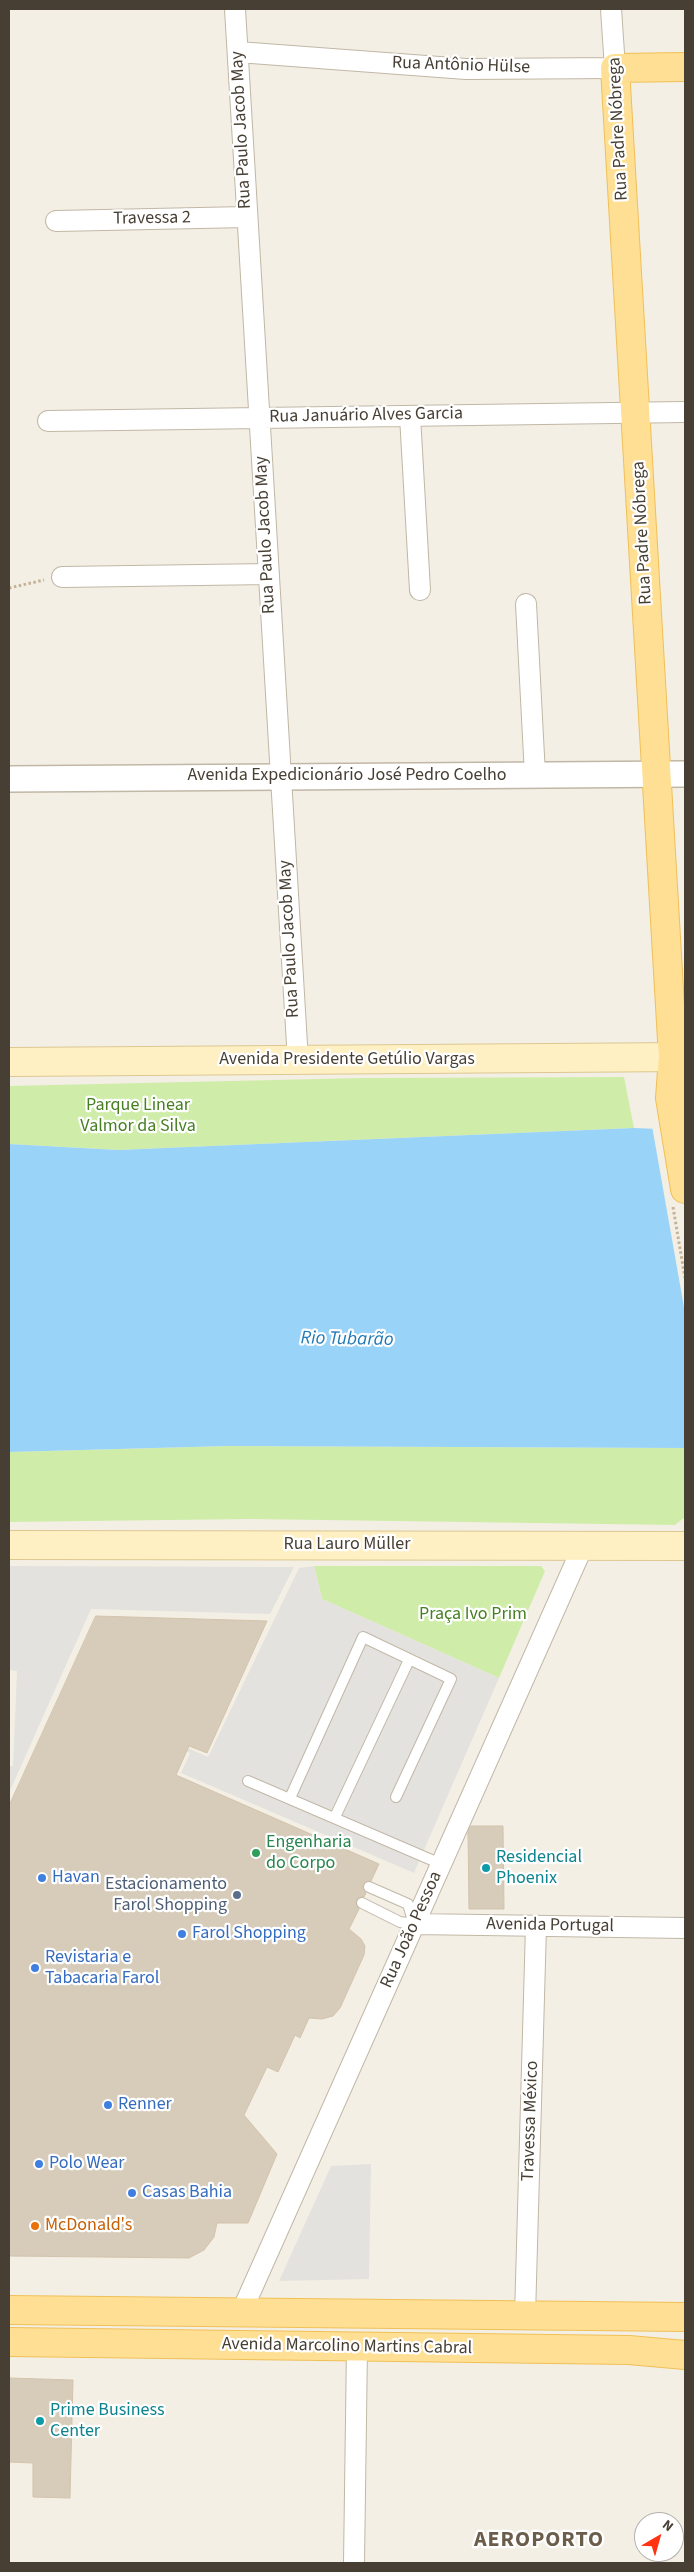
<!DOCTYPE html>
<html>
<head>
<meta charset="utf-8">
<style>
  body { margin:0 }
  #map { position:relative; width:694px; height:2572px; overflow:hidden; background:#f4efe5; font-family:"Source Sans 3",sans-serif }
  canvas { display:block }
  .frame { position:absolute; inset:0; border:10px solid #473f34; pointer-events:none }
  .north { position:absolute; left:634px; top:2512px; width:50px; height:50px; box-sizing:border-box; background:#fff; border:1px solid #b5b2ae; border-radius:50%; rotate:38deg; font-size:14px; font-weight:700; line-height:20px; text-align:center; color:#473f34 }
  .north::after { content:''; display:block; margin:auto; width:18px; height:22px; background:#ff3211; clip-path:polygon(50% 0,100% 100%,50% 72%,0 100%) }
</style>
</head>
<body>
<div id="map">
<canvas width="694" height="2572"></canvas>
<div class="frame"></div>
<div class="north">N</div>
</div>
<script>
const g = document.querySelector('canvas').getContext('2d');
g.lineJoin = 'round';
function fillPath(path, color) { g.fillStyle = color; g.fill(path, 'evenodd'); }
function trace(path, color, width, dash) { g.strokeStyle = color; g.lineWidth = width; g.lineCap = dash ? 'butt' : 'round'; g.setLineDash(dash || []); g.stroke(path); }
function label(font, color, halo, rows, align = 'center') {
  g.font = font + ' "Source Sans 3",sans-serif'; g.lineWidth = 4.5; g.setLineDash([]); g.textBaseline = 'middle'; g.strokeStyle = halo; g.fillStyle = color; for (const [text, x, y, turn = 0] of rows) {
    g.save(); g.translate(x, y); g.rotate((+turn || 0) * Math.PI / 180); g.textAlign = isNaN(turn) ? turn : align; if (halo) g.strokeText(text, 0, 0); g.fillText(text, 0, 0); g.restore();
  }
}
const green = new Path2D(`
  M624 1077 634 1128 118 1150 9 1144V1086L362 1078Z
  M227 1446 685 1448V1517L675 1525 251 1519 9 1522V1452Z
  M314 1566H541L545 1571 499 1678 322 1599Z`);
const parking = new Path2D(`
  M9 1566 294 1567 270 1614 91 1609 9 1793V1766H13L17 1671 9 1670Z
  M314 1566 322 1599 499 1678 414 1873 181 1773 190 1753 180 1748 181 1745 208 1757 299 1568Z
  M371 2164 369 2279 279 2281 331 2166Z`);
const water = new Path2D(`
  M634 1128 685 1130V1448L227 1446 9 1452V1144L118 1150Z`);
const pier = new Path2D(`
  M652 1126 685 1127V1313Z`);
const building = new Path2D(`
  M96 1616 267 1621 207 1753 189 1746 176 1775 379 1864 371 1881 363 1884 362 1888 366 1893 364 1897H359L356 1900 359 1909 349 1929 361 1939 365 1946 364 1955 340 2008 333 2016 322 2019 309 2018 300 2038 295 2035 278 2072 267 2067 244 2115 277 2154 248 2223H217L214 2237 204 2250 189 2258 9 2256V1806Z
  M471 1826H503L504 1909H469L468 1832Z
  M9 2378 73 2380 70 2498 33 2497V2463L9 2462Z`);
const path = new Path2D(`
  M9 588 44 580
  M673 1207 685 1278`);
const service = new Path2D(`
  M248 1781 441 1864
  M290 1798 363 1637 451 1679 396 1797
  M335 1817 409 1660
  M362 1903 400 1922 414 1924 408 1904 369 1887`);
const minor = new Path2D(`
  M235 9 298 1061
  M238 52 466 69 615 68 611 9
  M56 221 247 217
  M410 416 420 590
  M48 421 685 412
  M62 577 269 574
  M526 604 535 775
  M414 1924 685 1928
  M241 2313 583 1546
  M525 2316 536 1926
  M354 2563 357 2347`);
const tertiary = new Path2D(`
  M9 779 685 774`);
const secondary = new Path2D(`
  M9 1062 685 1057
  M9 1545 685 1546`);
const primary = new Path2D(`
  M685 67 615 68 673 1057 670 1098 685 1189
  M9 2310 685 2317
  M9 2342 629 2350 685 2355`);
const markers = [
  [256,1853,5,"#2e9e5b"],
  [486,1868,5,"#0f9aa8"],
  [42,1878,5,"#3f7fe0"],
  [237,1895,5,"#5c6f8a"],
  [182,1934,5,"#3f7fe0"],
  [35,1968,5,"#3f7fe0"],
  [108,2105,5,"#3f7fe0"],
  [39,2164,5,"#3f7fe0"],
  [132,2193,5,"#3f7fe0"],
  [35,2226,5,"#e8710a"],
  [40,2421,5,"#0f9aa8"]
];
const streetNames = [
  ["Rua Antônio Hülse",461,66,2],
  ["Rua Padre Nóbrega",619,129,-93],
  ["Rua Paulo Jacob May",242,130,-93],
  ["Travessa 2",152,219,-1],
  ["Rua Januário Alves Garcia",366,416,-1],
  ["Rua Padre Nóbrega",643,533,-93],
  ["Rua Paulo Jacob May",266,535,-93],
  ["Avenida Expedicionário José Pedro Coelho",347,776],
  ["Rua Paulo Jacob May",290,939,-93],
  ["Avenida Presidente Getúlio Vargas",347,1060],
  ["Rua Lauro Müller",347,1545],
  ["Avenida Portugal",550,1926,1],
  ["Rua João Pessoa",412,1930,-66],
  ["Travessa México",531,2121,-88],
  ["Avenida Marcolino Martins Cabral",347,2347,1]
];
const parkNames = [
  ["Parque Linear",138,1106],
  ["Valmor da Silva",138,1127],
  ["Praça Ivo Prim",473,1615]
];
const leisureNames = [
  ["Engenharia",266,1843],
  ["do Corpo",266,1864]
];
const cultureNames = [
  ["Residencial",496,1858],
  ["Phoenix",496,1879],
  ["Prime Business",50,2411],
  ["Center",50,2432]
];
const shopNames = [
  ["Havan",52,1878],
  ["Farol Shopping",192,1934],
  ["Revistaria e",45,1958],
  ["Tabacaria Farol",45,1979],
  ["Renner",118,2105],
  ["Polo Wear",49,2164],
  ["Casas Bahia",142,2193]
];
const serviceNames = [
  ["Estacionamento",227,1885],
  ["Farol Shopping",227,1906]
];
const foodNames = [
  ["McDonald's",45,2226]
];
const waterNames = [
  ["Rio Tubarão",347,1340,1]
];
const districtNames = [
  ["AEROPORTO",539,2541]
];
fillPath(green, '#cfeda9');
fillPath(parking, '#e4e2de');
fillPath(water, '#9ad3f8');
fillPath(pier, '#f4efe5');
fillPath(building, '#d7cbb9');
trace(building, '#d3c3ab', 1);
trace(service, '#c1b7a6', 12);
trace(minor, '#c1b7a6', 22);
trace(tertiary, '#c1b7a6', 28);
trace(secondary, '#dcc791', 30);
trace(primary, '#f0c057', 30);
trace(path, '#c4b396', 3, [2.5, 2.5]);
trace(service, '#fff', 10);
trace(minor, '#fff', 20);
trace(tertiary, '#fff', 25);
trace(secondary, '#fff0c4', 28);
trace(primary, '#ffdf93', 28);
for (const [x, y, r, color] of markers) { const dot = new Path2D(); dot.arc(x, y, r, 0, 2 * Math.PI); g.fillStyle = color; g.fill(dot); trace(dot, '#fff', 2); }
label('18px', '#473f34', '#fff', streetNames);
label('18px', '#467f21', '#fff', parkNames);
label('18px', '#27864d', '#fff', leisureNames, 'left');
label('18px', '#0d838f', '#fff', cultureNames, 'left');
label('18px', '#366cbe', '#fff', shopNames, 'left');
label('18px', '#4e5e75', '#fff', serviceNames, 'right');
label('18px', '#c56008', '#fff', foodNames, 'left');
label('italic 19px', '#2179b5', '#fff', waterNames);
g.letterSpacing = '1px';
label('bold 22px', '#6b5d4a', '#fff', districtNames);
g.letterSpacing = '0px';
</script>
</body>
</html>
